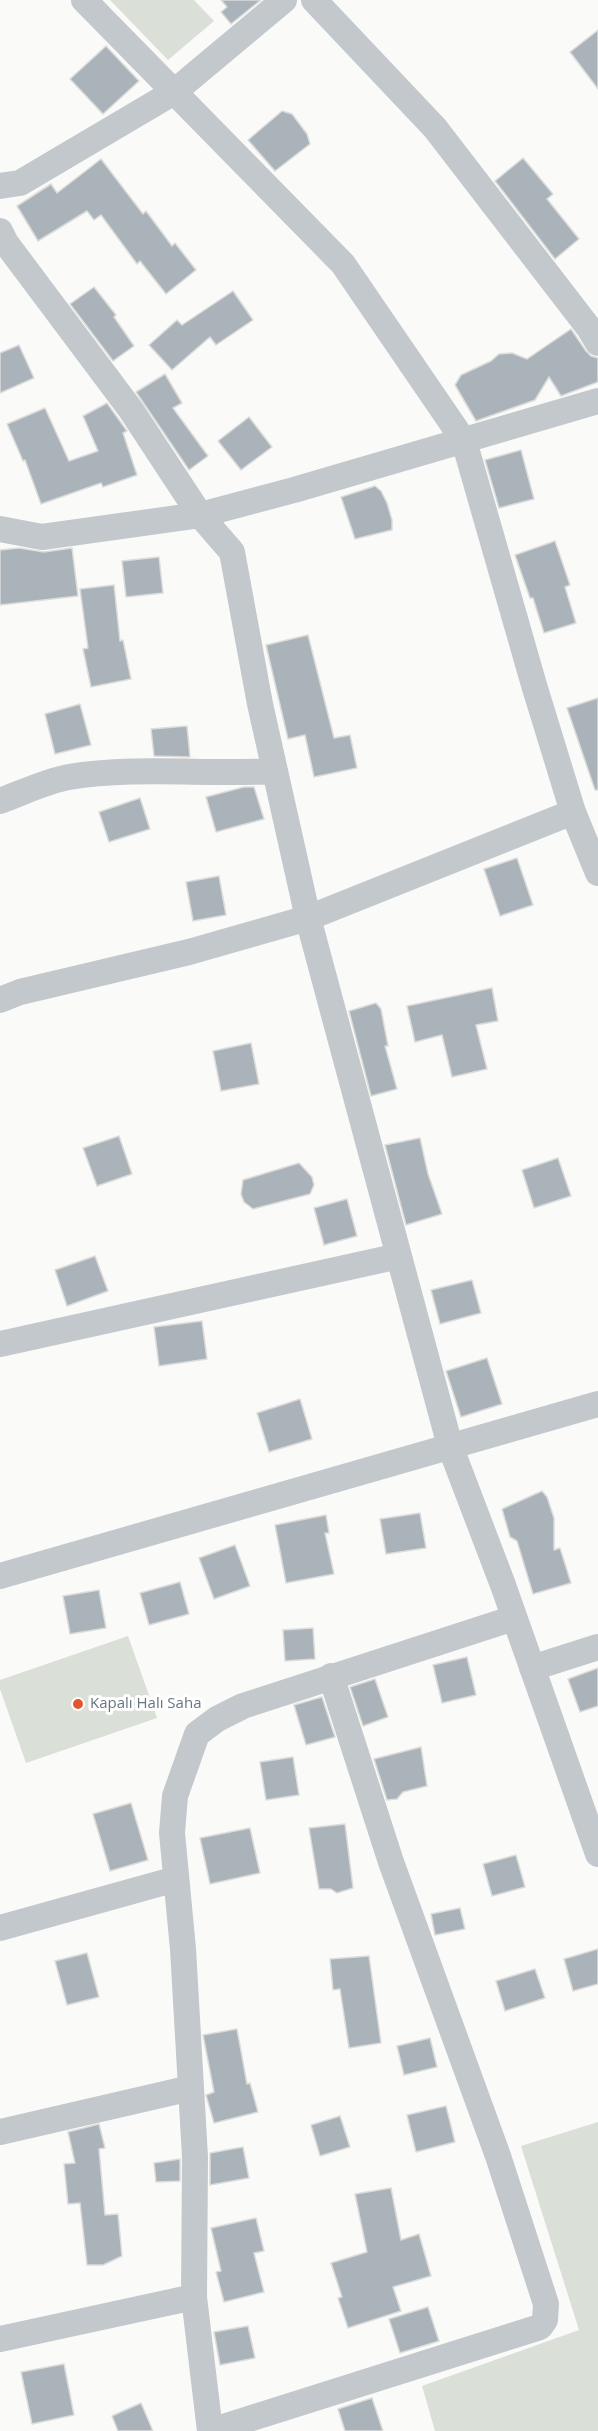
<!DOCTYPE html>
<html>
<head>
<meta charset="utf-8">
<style>
  body { margin:0 }
  canvas { display:block; background:#fafaf8 }
</style>
</head>
<body>
<canvas width="598" height="2431"></canvas>
<script>
const g = document.querySelector('canvas').getContext('2d');
g.lineJoin = 'round';
function fillPath(path, color) { g.fillStyle = color; g.fill(path, 'evenodd'); }
function trace(path, color, width, dash) { g.strokeStyle = color; g.lineWidth = width; g.lineCap = dash ? 'butt' : 'round'; g.setLineDash(dash || []); g.stroke(path); }
function label(font, color, halo, rows, align = 'center') {
  g.font = font + ' "Open Sans",sans-serif'; g.lineWidth = 6; g.setLineDash([]); g.textBaseline = 'middle'; g.strokeStyle = halo; g.fillStyle = color; for (const [text, x, y, turn = 0] of rows) {
    g.save(); g.translate(x, y); g.rotate((+turn || 0) * Math.PI / 180); g.textAlign = isNaN(turn) ? turn : align; if (halo) g.strokeText(text, 0, 0); g.fillText(text, 0, 0); g.restore();
  }
}
const green = new Path2D(`
  M110 0H194L214 21 168 60Z
  M128 1636 157 1718 26 1763 0 1689V1680Z
  M598 2122V2431H435L422 2386 579 2330 521 2146Z`);
const building = new Path2D(`
  M221 0H261L231 24 221 12 227 7Z
  M598 30V89L570 52Z
  M106 46 139 81 103 114 70 79Z
  M282 111 292 114 307 134 310 144 275 171 248 140Z
  M523 158 553 194 547 199 579 239 555 259 495 181Z
  M101 159 143 214 146 211 172 246 175 243 196 270 166 294 140 261 137 264 101 215 94 220 87 211 38 241 17 206 51 184 57 193Z
  M94 287 116 315 114 317 134 346 113 361 70 304Z
  M233 291 253 320 216 345 210 337 172 370 149 345 177 320 182 325Z
  M571 329 586 351 591 356 598 358V382L561 396 549 377 535 400 476 421 455 385 461 375 491 361 499 354 512 353 527 359Z
  M19 345 34 378 0 393V353Z
  M165 374 182 403 173 408 208 456 189 470 136 392Z
  M107 403 127 431 123 433 137 475 103 487 101 483 41 504 25 460 23 461 7 424 45 408 69 461 98 451 83 416Z
  M249 417 272 447 241 470 218 441Z
  M521 450 534 499 499 508 485 460Z
  M375 486 381 491 387 503 392 520V530L355 539 341 497Z
  M555 541 570 585 565 587 576 623 544 633 533 598H530L515 555Z
  M19 548 44 552 72 548 78 596 0 605V550Z
  M159 557 163 593 126 597 122 561Z
  M114 585 120 641 123 640 131 679 91 687 83 649 88 648 80 589Z
  M308 635 334 738 350 735 357 768 314 777 305 735 288 739 266 645Z
  M598 698V790H595L567 708Z
  M80 704 91 745 55 754 45 714Z
  M187 726 190 757 154 756 151 729Z
  M244 787H254L264 819 216 832 206 797Z
  M140 798 150 829 109 842 99 812Z
  M517 858 533 905 500 916 484 869Z
  M219 876 226 915 193 921 186 882Z
  M492 988 498 1021 476 1025 487 1069 452 1077 442 1035 415 1042 407 1006Z
  M376 1003 381 1009 388 1046H385L397 1089 371 1096 349 1011Z
  M251 1043 259 1084 221 1091 213 1051Z
  M119 1136 132 1174 97 1186 83 1148Z
  M420 1138 428 1174 442 1214 406 1225 385 1145Z
  M558 1158 571 1196 534 1208 522 1170Z
  M299 1163 312 1177 314 1185 310 1194 253 1209 244 1202 241 1194 243 1180Z
  M347 1199 357 1236 324 1245 314 1208Z
  M95 1256 108 1291 67 1306 55 1270Z
  M472 1280 481 1313 440 1324 431 1290Z
  M202 1321 207 1359 159 1366 154 1327Z
  M487 1358 502 1404 461 1417 446 1371Z
  M300 1399 312 1439 269 1452 257 1413Z
  M542 1491 547 1497 554 1518V1550L560 1548 571 1583 533 1594 517 1541 510 1537 502 1509Z
  M420 1513 426 1548 386 1554 380 1519Z
  M326 1515 329 1533H325L334 1574 286 1583 275 1525Z
  M235 1545 250 1586 214 1599 199 1558Z
  M180 1582 189 1614 149 1625 140 1593Z
  M99 1590 106 1628 70 1634 63 1596Z
  M313 1628 315 1659 285 1661 283 1630Z
  M467 1657 476 1695 442 1703 433 1665Z
  M598 1668V1706L580 1712 568 1679Z
  M375 1679 388 1717 363 1726 350 1687Z
  M322 1697 335 1737 306 1745 294 1705Z
  M421 1747 427 1786 403 1792 397 1799 387 1800 374 1759Z
  M293 1757 299 1795 266 1800 260 1762Z
  M131 1803 148 1860 110 1871 93 1814Z
  M345 1824 353 1888 337 1893 331 1889H319L309 1828Z
  M250 1828 260 1873 210 1884 200 1838Z
  M516 1855 525 1887 492 1896 483 1864Z
  M460 1908 465 1929 435 1935 431 1914Z
  M598 1949V1984L573 1991 564 1959Z
  M87 1953 99 1997 67 2005 55 1961Z
  M369 1956 381 2043 349 2048 340 1989 333 1990 330 1959Z
  M535 1969 545 1998 505 2011 496 1981Z
  M237 2029 247 2084 250 2083 258 2112 214 2123 206 2095 214 2092 203 2035Z
  M430 2038 437 2067 404 2075 397 2046Z
  M446 2106 455 2142 416 2152 407 2115Z
  M340 2116 350 2147 320 2156 311 2125Z
  M99 2124 105 2148 99 2149 105 2215 118 2214 122 2256 103 2265H87L80 2203 68 2204 64 2164 75 2163 68 2132Z
  M243 2147 249 2178 210 2185V2153Z
  M180 2159V2181L156 2182 154 2163Z
  M391 2188 401 2240 419 2234 431 2276 393 2287 401 2311 348 2328 338 2298 342 2297 331 2263 367 2252 355 2194Z
  M256 2218 264 2251 254 2253 264 2292 224 2302 216 2272 221 2271 211 2228Z
  M428 2307 439 2341 400 2353 389 2319Z
  M248 2326 255 2358 220 2365 214 2332Z
  M64 2364 74 2415 32 2424 21 2372Z
  M372 2398 383 2431H345L338 2409Z
  M141 2403 153 2431H118L112 2416Z`);
const minor = new Path2D(`
  M84 0 343 264 464 441 534 685 573 812 598 873
  M314 0 435 128 589 328 598 343
  M0 186 20 183 174 92 284 0
  M0 231 6 243 131 410 200 515 232 552 260 704 308 918 450 1446 503 1585 598 1854
  M0 529 42 537 200 515 294 490 598 401
  M0 801C22 793 46 781 69 777 136 766 207 775 275 771
  M0 1000 20 992 189 952 308 918 573 812
  M0 1344 399 1256
  M0 1576 598 1404
  M532 1668 598 1647
  M0 1928 176 1879
  M0 2132 191 2088
  M0 2339 194 2297
  M210 2431 194 2297 195 2157 183 1949 172 1833 175 1796 197 1734 217 1719 243 1706 514 1618
  M211 2431 540 2327 545 2320 546 2304 498 2156 391 1862 331 1676`);
const markers = [
  [78,1704,6,"#e4572e"]
];
const poiNames = [
  ["Kapalı Halı Saha",90,1704]
];
fillPath(green, '#dadfd7');
fillPath(building, '#aab3b9');
trace(building, '#dcdcda', 1.5);
trace(minor, '#c3c8cc', 26);
for (const [x, y, r, color] of markers) { const dot = new Path2D(); dot.arc(x, y, r, 0, 2 * Math.PI); g.fillStyle = color; g.fill(dot); trace(dot, '#fff', 2); }
label('15px', '#657683', '#fff', poiNames, 'left');
</script>
</body>
</html>
